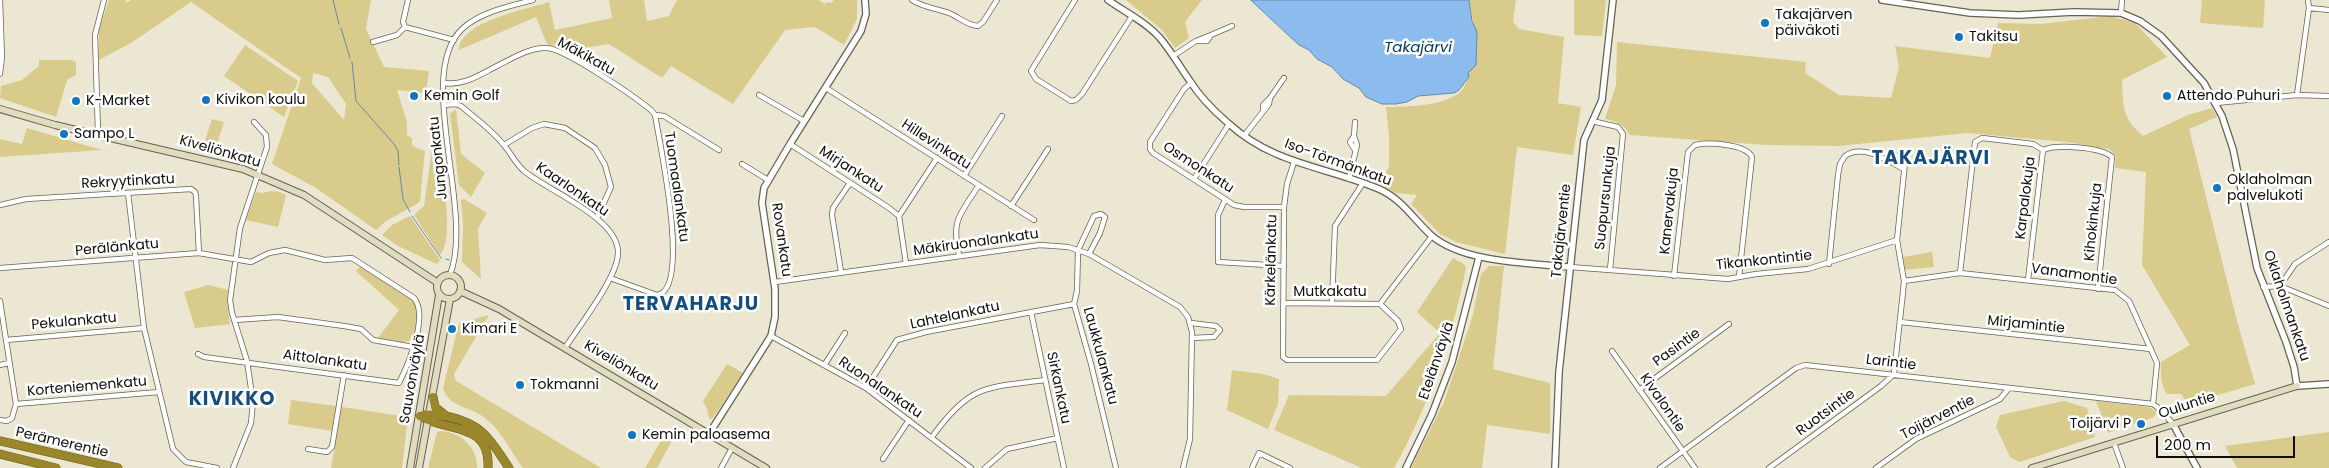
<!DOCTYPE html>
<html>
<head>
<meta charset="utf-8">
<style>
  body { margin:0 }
  #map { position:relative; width:2329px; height:468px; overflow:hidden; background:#ebe7d3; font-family:Poppins,sans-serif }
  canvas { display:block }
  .scale { position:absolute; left:2156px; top:436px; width:139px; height:22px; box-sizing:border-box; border:2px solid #0f0d07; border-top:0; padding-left:6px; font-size:15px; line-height:18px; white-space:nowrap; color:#0f0d07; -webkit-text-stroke:4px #fff; paint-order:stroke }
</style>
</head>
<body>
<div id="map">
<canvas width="2329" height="468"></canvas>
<div class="scale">200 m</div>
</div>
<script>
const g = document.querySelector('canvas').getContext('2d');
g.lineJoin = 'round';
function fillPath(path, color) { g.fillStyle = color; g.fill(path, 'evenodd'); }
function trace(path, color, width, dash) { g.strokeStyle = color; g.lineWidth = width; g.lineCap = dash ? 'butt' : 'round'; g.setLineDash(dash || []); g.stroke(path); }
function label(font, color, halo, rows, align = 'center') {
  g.font = font + ' Poppins,sans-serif'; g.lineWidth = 5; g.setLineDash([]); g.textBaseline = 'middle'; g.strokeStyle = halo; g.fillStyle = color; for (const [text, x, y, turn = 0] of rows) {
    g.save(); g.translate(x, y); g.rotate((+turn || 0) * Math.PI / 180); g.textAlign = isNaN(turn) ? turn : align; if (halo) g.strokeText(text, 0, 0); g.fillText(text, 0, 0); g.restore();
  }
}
const green = new Path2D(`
  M109 0H126V3L131 0H371L366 29 384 67 429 71 426 93 397 90 407 122V135L412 138V146L425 151 420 201 417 204 386 221 376 230 316 188 272 164 301 78 191 2 131 43 99 60V30ZM313 73 328 77 346 104 344 120 312 83Z
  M609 0H644L647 21 669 16 677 0H819L825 4 827 2 831 3 834 0H857V19L844 45 815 27 785 30 733 104 671 66 662 78 609 44 577 49 572 54 556 46 547 44 536 17 459 50C459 22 527 9 549 2L555 30 612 18Z
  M1126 0H1202L1185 22 1189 38 1175 48 1162 30Z
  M1469 0H1516L1513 22 1519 29 1564 37 1558 103 1581 107 1573 155 1517 147 1505 254 1456 242 1440 234 1411 204 1417 195 1395 193 1379 183 1389 167V136L1386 107C1406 107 1443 106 1459 93 1462 91 1467 82 1469 77L1467 73 1476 65 1477 41Z
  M1574 0H1606L1602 36 1574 35Z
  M2202 0H2265L2263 28 2200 23Z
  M2110 16 2135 23 2167 57 2122 80C2123 106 2122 118 2143 136L2188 115 2212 108 2217 117 2189 129 2237 321 2255 384 2188 404 2181 394H2167C2160 384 2161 374 2161 362L2190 345 2142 265 2146 172 2115 168 2116 156 2109 149 2067 142 1967 133 1838 146 1766 145 1630 135C1624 125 1617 121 1605 119L1616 85 1617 42 1806 62 1805 73 1839 95 1891 98 1899 67 1895 46 1990 58 1998 23 2041 24Z
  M245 45 298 81 284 117 224 76Z
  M39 60H72L76 62V75L67 80 56 117 0 98 1 86 22 80 39 66Z
  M456 109 461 154 485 173 471 197 459 185 450 114Z
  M212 119 224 122 217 144 205 141Z
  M27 128 102 150 0 157V139L22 144Z
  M437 147C441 171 456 237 440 255L414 215 424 206 432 148Z
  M271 191 280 192 286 195 278 227 246 220 255 195 257 192 263 193Z
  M464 199 487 213 478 229 481 279 462 262 463 225 461 200Z
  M410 216 440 260 437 264 398 246 382 235 392 225Z
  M1932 252 1934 267 1905 270 1903 257Z
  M1453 258 1464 264 1466 268C1452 338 1429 405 1394 468H1362L1274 430 1289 395 1386 396 1440 333 1417 312Z
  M1489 266H1504L1493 369 1550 383V434L1487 425 1482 468H1411L1444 402 1473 315 1481 274Z
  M360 267 366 269 413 300C420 310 417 331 410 341L401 342 378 338 399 310 356 271Z
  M208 285 228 290 227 303 230 324 195 328 184 292Z
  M489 315 454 374 456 381 601 468H523C511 452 501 430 485 418 469 405 450 409 443 388L459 323Z
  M727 364 743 373 713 418 709 419 707 409 703 401Z
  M1232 370 1263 374 1279 379 1278 404 1268 429 1227 410Z
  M291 400 336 406 332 431 288 424Z
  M2064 401 2087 408 2095 437 2020 462 2010 457 1996 427 2000 415Z
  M2096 401 2148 407 2156 411V414L2154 417 2108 433Z
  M342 407 408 417 402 468H331Z
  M442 431C461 433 478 447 477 468H428L437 432Z
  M2329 432V468H2237L2225 446Z
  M665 434 673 439 657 468H645Z`);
const water = new Path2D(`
  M1251 0H1469L1472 21 1477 32 1476 65 1468 73 1469 77 1459 90 1454 93 1418 96 1407 102 1396 104H1382L1366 97 1359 88 1343 79 1332 67 1317 59 1309 50 1299 45Z`);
const stream = new Path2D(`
  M333 0 339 24
  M341 28 350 58
  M352 62 356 101 394 144 398 151 399 165
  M399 167 403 199 410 212
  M412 216 441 258
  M446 259 449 260`);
const minor = new Path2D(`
  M408 0 403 22 405 27 454 40
  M912 0C924 8 936 8 949 13 959 17 966 25 978 26L983 22 997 0
  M1075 0 1031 71 1036 79 1071 101 1076 100 1082 94 1132 16
  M2309 8 2329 10
  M2121 13 2122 0
  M1211 35 1232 26
  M373 42 397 35 405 27
  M1173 56 1196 41H1207L1211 35 1196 41
  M0 74 2 57 0 0
  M444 83C464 86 479 75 497 66 511 59 530 47 547 48 566 49 635 97 651 110L655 115C659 140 692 290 657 295L610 278
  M1191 83 1184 89 1150 142V149L1153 153 1234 205 1244 207H1284
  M826 88 1034 220
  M759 95 804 121
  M2297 95 2309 8 2308 0
  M2216 103 2297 95 2329 96
  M444 105 456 104 461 106C475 118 492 130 503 144 511 153 515 163 524 171 548 191 619 218 618 253 618 277 579 326 565 348
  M1263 110V105L1270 98
  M655 115 664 116 719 150
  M1592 121 1618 127 1623 134 1610 270
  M98 133 95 35 104 0
  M1244 136 1269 104 1270 98 1284 78
  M790 144 889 208 899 216
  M504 145 532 128 544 124 565 128 595 148 605 165 611 187 597 218
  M1355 150 1350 142 1354 136 1355 122
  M2043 150C2057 144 2101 147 2112 157L2098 289
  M1294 162 1287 184 1284 207 1283 357 1287 360H1377L1401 329 1398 321 1380 304
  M742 164 768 180
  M964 176 1002 116
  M1194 179 1229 124
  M1349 179 1357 145 1354 136
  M128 193 144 328 173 449 186 462 217 468
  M1225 200 1218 215V262L1284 266
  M0 205 26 199 191 189 195 192 196 196 199 253
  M1011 206 1048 149
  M1089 254 1100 233 1105 217 1101 214 1094 216 1078 250 1077 291 1074 304 1091 364 1116 468
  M959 255C951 219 960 215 979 185
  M906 264 899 216 937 158
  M1829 264 1838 175 1840 164 1845 156C1863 143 1888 161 1904 169
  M1570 267 1728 279 1756 274 1808 269 1897 240
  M0 268 199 253 251 262 269 253 285 250 325 260 352 258 414 298C429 316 408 365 399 383L204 357 198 354
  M841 272 832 215 833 208 850 183
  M1960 273 1975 142 1982 138 2033 144 2043 150
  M450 275C475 210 414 75 462 29 480 12 510 6 533 0
  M1674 276 1688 152 1695 145C1709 142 1746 144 1752 157L1739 277
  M2028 280 2043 150
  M1904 281 1960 273 2115 290 2129 301 2157 363 2153 404
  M775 282 1040 245 1068 247 1089 254 1180 307 1188 317 1192 332 1190 439 1183 468
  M2280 286 2295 264 2329 242
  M2263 287 2280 286 2329 306
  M0 301 16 404 12 418 7 421 0 420
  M1284 303 1380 304 1432 236
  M1332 303 1335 226 1363 183
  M1031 312 1064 468
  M234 320 278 317 344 326 361 329 373 340 413 347
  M1900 322 2151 349
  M1191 323 1216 326 1220 330 1214 337 1192 338
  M771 336 866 388 971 468
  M6 340 144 328
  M1612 351 1695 468
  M825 364 845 333
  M0 365 9 363
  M866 388 897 340 926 332 1074 304
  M1639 390 1729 324
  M16 404 159 392
  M932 437C970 384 985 388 1045 380
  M2114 443 2123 468
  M308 449 327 452 332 447 344 375
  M883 459 909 420
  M233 468 251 423 253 402 247 361 232 313 230 300 240 228 267 147 266 135 254 122
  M721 468 732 448
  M985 468 1007 449 1058 438
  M1252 468 1259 453 1290 468
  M1660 468 1796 368 1805 365 2153 404 2161 410 2173 424
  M1769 468 1881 386 1894 374 1903 292 1904 281 1897 240 1906 153 1900 154 1893 162
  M1876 468 1916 439 2000 399 2009 388`);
const tertiary = new Path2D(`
  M1108 0C1125 12 1146 22 1160 38 1171 51 1180 67 1190 81 1200 97 1214 111 1228 123 1274 165 1325 166 1379 189 1402 199 1414 220 1432 236 1464 263 1530 263 1570 267
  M1882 0 1970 13 2019 15 2074 12 2121 13 2140 21 2161 36 2204 83 2222 116 2233 149 2257 268 2286 342 2294 367 2297 386 2329 384
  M2173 424 2197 468
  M709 434 771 336 775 317V289L762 203 764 188 790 144 861 31 866 14 865 0
  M1406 468 1432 414 1452 362 1479 257
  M1555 468 1559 372 1584 140 1602 100 1613 0`);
const secondary = new Path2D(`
  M0 109 55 125 243 169 304 195 438 283
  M437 287a12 12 0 1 1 24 0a12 12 0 1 1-24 0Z
  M460 291 499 309 766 468
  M410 468 439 295
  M419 468 450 299
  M2032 468 2297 386`);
const motorway = new Path2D(`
  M433 397 435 407 446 416
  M420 416C431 413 439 415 450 417 484 425 491 441 509 468
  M420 416C444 432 491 421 488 468
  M0 441 118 468
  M0 454 56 468`);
const markers = [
  [1765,23,5,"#1175c1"],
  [1959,37,5,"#1175c1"],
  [414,96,5,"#1175c1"],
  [2167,96,5,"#1175c1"],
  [206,100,5,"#1175c1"],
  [76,101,5,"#1175c1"],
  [64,134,5,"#1175c1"],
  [2217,188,5,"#1175c1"],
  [452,329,5,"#1175c1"],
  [520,385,5,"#1175c1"],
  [2141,424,5,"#1175c1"],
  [632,435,5,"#1175c1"]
];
const poiNames = [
  ["Takajärven",1775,15],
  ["päiväkoti",1775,31],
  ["Takitsu",1969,37],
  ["Kemin Golf",424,96],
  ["Attendo Puhuri",2177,96],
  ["Kivikon koulu",216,100],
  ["K-Market",86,101],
  ["Sampo L",74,134],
  ["Oklaholman",2227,180],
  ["palvelukoti",2227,196],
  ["Kimari E",462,329],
  ["Tokmanni",530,385],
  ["Toijärvi P",2131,424,"right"],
  ["Kemin paloasema",642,435]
];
const streetNames = [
  ["Mäkikatu",586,57,29],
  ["Hillevinkatu",936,145,33],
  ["Kiveliönkatu",220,152,16],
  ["Jungonkatu",439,158,-96],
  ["Iso-Törmänkatu",1338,163,20],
  ["Osmonkatu",1198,168,33],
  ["Mirjankatu",851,170,33],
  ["Rekryytinkatu",128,182,-3],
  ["Tuomaalankatu",676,187,82],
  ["Kaarlonkatu",572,190,34],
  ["Suopursunkuja",1606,198,-84],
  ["Karpalokuja",2026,198,-83],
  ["Kanervakuja",1670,211,-84],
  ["Kihokinkuja",2094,222,-84],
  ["Takajärventie",1562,231,-84],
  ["Rovankatu",781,240,82],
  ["Mäkiruonalankatu",976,243,-8],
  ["Perälänkatu",117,248,-5],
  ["Kärkelänkatu",1272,260,-89],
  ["Tikankontintie",1764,261,-6],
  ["Vanamontie",2074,275,8],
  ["Mutkakatu",1330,292],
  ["Oklaholmankatu",2286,306,71],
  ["Lahtelankatu",955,316,-12],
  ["Pekulankatu",74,322,-5],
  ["Mirjamintie",2026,325,6],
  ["Pasintie",1677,348,-36],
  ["Laukkulankatu",1100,356,75],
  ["Aittolankatu",325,361,8],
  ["Etelänväylä",1437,361,-71],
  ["Larintie",1891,363,7],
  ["Kiveliönkatu",621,366,31],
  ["Sauvonväylä",413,379,-80],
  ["Korteniemenkatu",87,387,-5],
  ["Ruonalankatu",880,388,34],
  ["Sirkankatu",1058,388,78],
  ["Kivalontie",1662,403,55],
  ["Ouluntie",2187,406,-18],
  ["Ruotsintie",1826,413,-36],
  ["Toijärventie",1938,418,-27],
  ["Perämerentie",62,443,13]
];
const waterNames = [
  ["Takajärvi",1418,48]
];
const districtNames = [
  ["TAKAJÄRVI",1931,159],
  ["TERVAHARJU",691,305],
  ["KIVIKKO",232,400]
];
fillPath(green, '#d9cb8b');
fillPath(water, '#8bbced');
trace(water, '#6688a8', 1);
trace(stream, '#6688a8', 1);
trace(minor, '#666251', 6);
trace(tertiary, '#666251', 8);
trace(secondary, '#666251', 8);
trace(motorway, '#695c1e', 9);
trace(minor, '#fff', 4.5);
trace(tertiary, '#fff', 5.5);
trace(secondary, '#e1dbbf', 6);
trace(motorway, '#9a872b', 8);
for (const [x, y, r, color] of markers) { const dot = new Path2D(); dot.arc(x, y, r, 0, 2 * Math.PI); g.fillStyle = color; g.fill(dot); trace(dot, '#fff', 2); }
label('14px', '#0f0d07', '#fff', poiNames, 'left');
label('14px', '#0f0d07', '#fff', streetNames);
label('italic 15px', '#003965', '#fff', waterNames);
g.letterSpacing = '1px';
label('bold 19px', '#144e7f', '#fff', districtNames);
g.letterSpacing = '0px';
</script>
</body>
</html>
